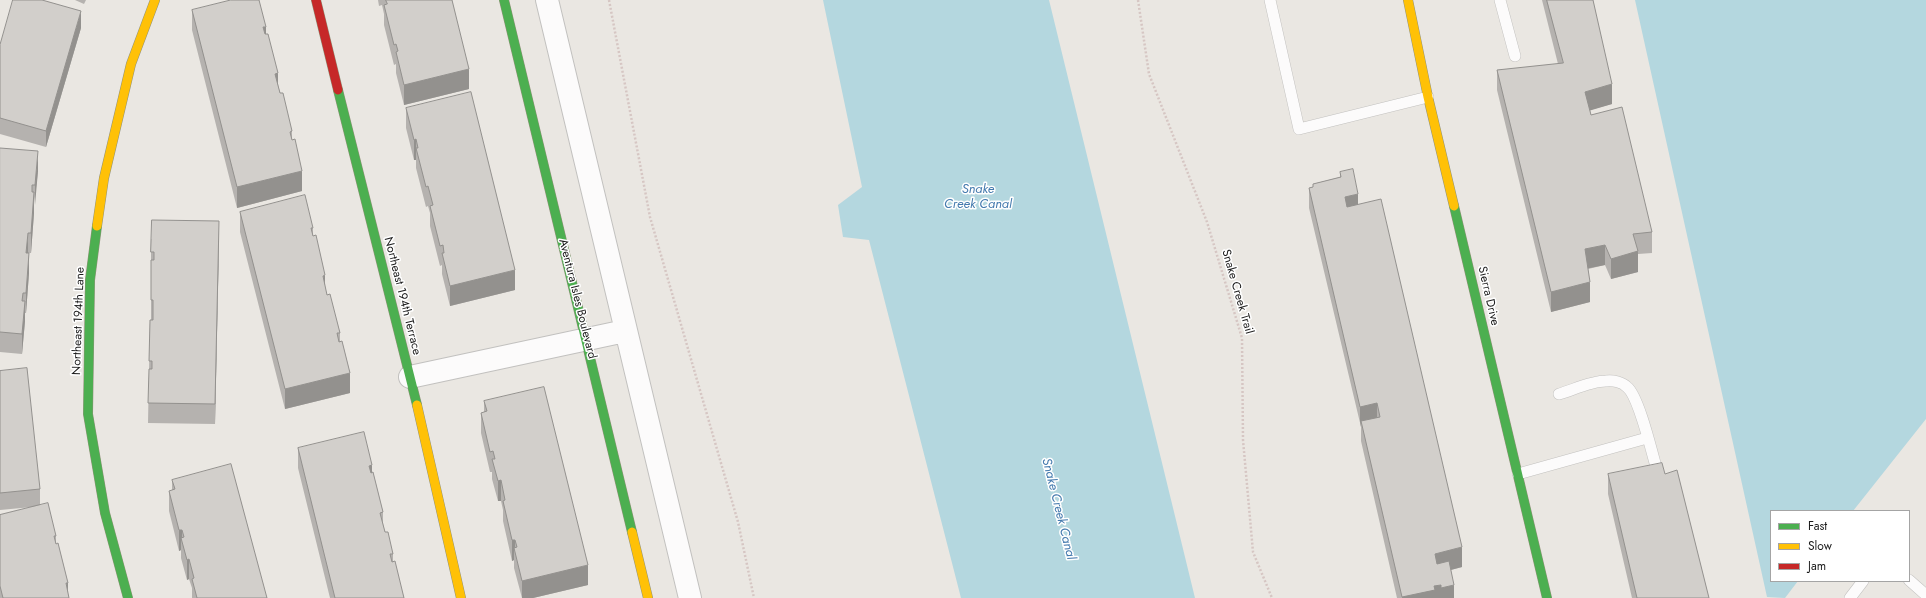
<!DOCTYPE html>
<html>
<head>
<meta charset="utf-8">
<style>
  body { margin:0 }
  #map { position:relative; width:1926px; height:598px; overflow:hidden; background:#eae7e2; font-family:Jost,sans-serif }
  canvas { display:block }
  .legend { position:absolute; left:1770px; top:510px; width:140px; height:72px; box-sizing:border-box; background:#fff; border:1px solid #a4a4a4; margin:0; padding:5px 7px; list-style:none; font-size:12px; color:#1b1b1b }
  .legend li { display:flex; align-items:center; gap:8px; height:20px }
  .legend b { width:20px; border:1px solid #a4a4a4 }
</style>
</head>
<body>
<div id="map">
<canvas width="1926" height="598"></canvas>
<ul class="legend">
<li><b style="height:5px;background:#4caf50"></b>Fast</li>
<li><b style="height:5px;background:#ffc107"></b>Slow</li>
<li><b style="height:5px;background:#c62828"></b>Jam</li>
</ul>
</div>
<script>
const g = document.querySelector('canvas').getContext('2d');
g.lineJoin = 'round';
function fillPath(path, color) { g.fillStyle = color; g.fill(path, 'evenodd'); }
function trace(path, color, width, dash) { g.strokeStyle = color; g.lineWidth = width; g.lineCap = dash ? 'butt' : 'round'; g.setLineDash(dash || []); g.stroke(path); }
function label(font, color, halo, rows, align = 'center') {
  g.font = font + ' Jost,sans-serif'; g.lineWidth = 3; g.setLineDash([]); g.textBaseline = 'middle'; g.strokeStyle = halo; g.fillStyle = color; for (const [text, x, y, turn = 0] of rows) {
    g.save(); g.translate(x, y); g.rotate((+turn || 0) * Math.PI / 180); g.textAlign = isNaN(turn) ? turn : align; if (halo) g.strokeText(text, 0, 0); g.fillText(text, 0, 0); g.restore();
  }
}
const water = new Path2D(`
  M823 0H1049L1195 598H961L869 240 843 237 838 205 862 187Z
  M1635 0H1926V419L1853 511H1771V581H1798L1785 598 1767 597Z`);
const path = new Path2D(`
  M609 0 650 217 738 522 754 598
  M1138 0 1149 74 1207 222 1242 338 1243 440 1253 552 1272 598`);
const lane = new Path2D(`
  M1270 0 1299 129 1428 97
  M1500 0 1515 56
  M1559 394C1573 390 1591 381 1606 381 1613 380 1622 382 1627 387 1639 396 1653 457 1658 474
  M1518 474 1647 438
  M1909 580 1926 595
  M1850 598 1863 581`);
const street = new Path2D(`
  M547 0 690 598
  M410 377 625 331`);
const fast = new Path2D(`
  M504 0 632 532
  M338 90 417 405
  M1454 206 1547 598
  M97 226 90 280 88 414 105 513 128 598`);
const slow = new Path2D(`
  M1408 0 1428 97 1454 206
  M97 226 104 178 131 64 155 0
  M417 405 461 598
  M632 532 648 598`);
const jam = new Path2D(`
  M316 0 338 90`);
const wall = new Path2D(`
  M75 0H86L84 4Z
  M378 0H452L469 89 404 105 396 73V64L394 65 384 25V14L382 5 379 6Z
  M1542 0H1593L1612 104 1590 110 1591 115 1652 232V253L1638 254V272L1611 279 1605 265 1588 269 1590 302 1551 312 1497 90V70L1558 64Z
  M192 10 266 34 280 93 292 131V140L302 191 237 208 192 30Z
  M81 28 46 147 0 134V45Z
  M406 108 515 290 450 306 442 274V265L440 266 430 226V213L428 206 426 207 416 168V160H414L406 128Z
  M0 148 38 171 34 205V213L31 253H29V273L26 313H25V321L22 354 0 352Z
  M1340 172 1358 204 1462 567 1451 570 1454 598H1397L1361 441V427L1309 208V188L1313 187V184L1340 177Z
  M240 212 313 228V236L327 295 340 333V342L350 393 285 409 240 232Z
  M151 239 219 241 215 424 148 423 150 320H151Z
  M0 371 40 489V505L56 536V544L69 598H0V515L32 507 0 510Z
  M484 401 588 585 533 598H522L514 568V560L512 561 503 521V510L501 501H498L492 479V472H490L481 433V413L484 412Z
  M298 448 372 473 383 512V524L385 532 393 554V562L404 598H330L298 468Z
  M1608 474 1709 598H1632L1608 494Z
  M172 480 267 598H192V588L189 579 187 580 181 558V550L179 551 169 511V491L172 490Z`);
const shadedWall = new Path2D(`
  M81 11V28L46 147V131Z
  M263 27H266V47Z
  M469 69V89L404 105V85Z
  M278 73V93L275 74Z
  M1612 84V104L1585 112V92Z
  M416 139V160H414V140Z
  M38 151V171L35 205V185Z
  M302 171V191L237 208V187Z
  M34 192V213L31 253V233Z
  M1358 194V214L1345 217V197Z
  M219 221V241L215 424V404Z
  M28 233V253H26Z
  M1605 245V265L1585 269V249Z
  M1638 251V272L1611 279V259Z
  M29 253V273L26 313V293Z
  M515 270V290L450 306V286Z
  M325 275V295L323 276Z
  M1590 282V302L1551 312V292Z
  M25 301V321L22 354V334Z
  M350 373V393L285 409V389Z
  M1377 403V423L1361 421 1360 427V407Z
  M372 465V485L369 466Z
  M501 480V501H498V481Z
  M179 530H182V541L181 538V550L179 551Z
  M512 540H515V551L514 548V560L512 561Z
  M1462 547V567L1435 574V554Z
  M189 559V579L187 580V560Z
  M588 565V585L533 598H522V581Z
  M66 583H68V598Z
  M1441 585V598H1402V597L1434 586Z
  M1454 585V598H1441V588Z`);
const building = new Path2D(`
  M13 0H42L81 11 46 131 0 118V45Z
  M231 0H259L266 27H263L265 34H268L278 73 275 74 280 93H283L292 131 290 132 292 140 295 139 302 171 237 187 192 10Z
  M386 0H452L469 69 404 85 396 52 398 51 396 44 394 45 384 5 387 4Z
  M1547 0H1593L1612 84 1585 92 1591 115 1622 107 1652 232 1633 234 1638 251 1611 259 1605 245 1585 249 1590 282 1551 292 1497 70 1563 63Z
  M471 92 515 270 450 286 442 253H444L443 245 440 246 430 206 433 205 428 186 426 187 416 148H418L416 139 414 140 406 108Z
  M0 148 38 151 35 185H32V192H34L31 233H28L26 253H29L26 293H23L22 301H25L22 334 0 332Z
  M1353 169 1358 194 1345 197 1347 207 1381 199 1462 547 1435 554 1437 564 1449 561 1454 585 1441 588V585L1434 586 1435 590 1402 597 1361 421 1380 417 1377 403 1360 407 1309 188 1313 187V184L1341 177 1340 172Z
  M305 195 313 228H311L313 236 316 235 325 275 323 276 327 295 330 294 340 333H337L339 342 342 341 350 373 285 389 240 212Z
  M152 220 219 221 215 404 148 403 149 369H152V361H149L150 320H153V300H151V260H154V252H151Z
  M27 368 40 489 0 493V371Z
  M544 387 588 565 522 581 514 548 517 547 515 540H512L503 501 505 500 501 480 498 481 492 459H495L493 451 490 452 481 413 487 411 484 401Z
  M364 432 372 465 369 466 371 473 373 472 383 512 380 513 385 532H388L393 554H390L392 562 395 561 404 598H335L298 448Z
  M1662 463 1665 474 1677 470 1709 598H1637L1608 474Z
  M231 464 267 598H197L192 579 194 578 189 559 187 560 181 538 184 537 182 530H179L169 491 175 489 172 480Z
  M48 503 56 536H54L56 544 58 543 68 583H66L69 598H3L0 586V515Z`);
const streetNames = [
  ["Snake Creek Trail",1237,292,74],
  ["Northeast 194th Terrace",402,296,76],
  ["Sierra Drive",1488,296,77],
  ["Aventura Isles Boulevard",577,299,76],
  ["Northeast 194th Lane",79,321,-88]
];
const waterNames = [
  ["Snake",978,190],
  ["Creek Canal",978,205],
  ["Snake Creek Canal",1058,509,76]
];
fillPath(water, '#b4d7df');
trace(lane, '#c2c1bf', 12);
trace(street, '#c2c1bf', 24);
trace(fast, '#92937a', 10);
trace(slow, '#92937a', 10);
trace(jam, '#92937a', 10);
trace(path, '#d6c6c3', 2.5, [2, 2]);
trace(lane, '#fcfbfb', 11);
trace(street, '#fcfbfb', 22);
trace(fast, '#4caf50', 9);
trace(slow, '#ffc107', 9);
trace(jam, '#c62828', 9);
fillPath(wall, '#b5b2af');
fillPath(shadedWall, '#93918e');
fillPath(building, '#d2cfcb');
trace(building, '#93918e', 1);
label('12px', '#1b1b1b', '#fff', streetNames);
label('italic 13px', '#447aae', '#fff', waterNames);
</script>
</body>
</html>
